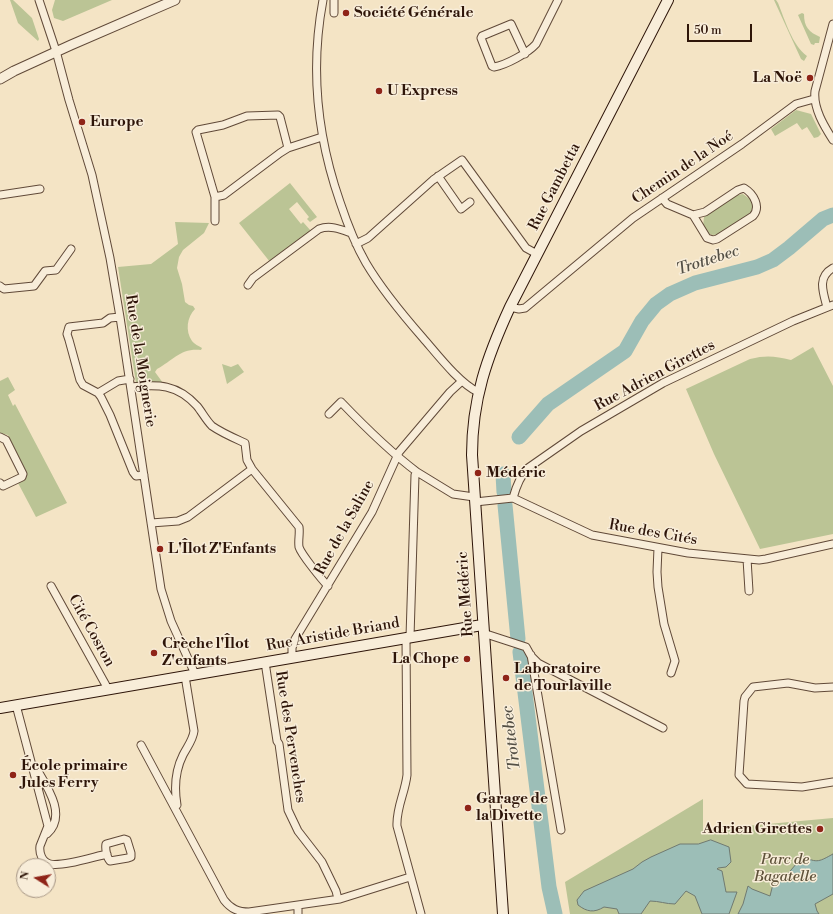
<!DOCTYPE html>
<html>
<head>
<meta charset="utf-8">
<style>
  body { margin:0 }
  #map { position:relative; width:833px; height:914px; overflow:hidden; background:#f4e4c5; font-family:"Libre Bodoni",serif }
  canvas { display:block }
  .north { position:absolute; left:16px; top:858px; width:40px; height:40px; box-sizing:border-box; background:#f8edd9; border:1px solid #a79786; border-radius:50%; rotate:281deg; font-size:11px; font-weight:700; line-height:16px; text-align:center; color:#2e1509 }
  .north::after { content:''; display:block; margin:auto; width:14px; height:18px; background:#8f2418; clip-path:polygon(50% 0,100% 100%,50% 72%,0 100%) }
  .scale { position:absolute; left:687px; top:24px; width:65px; height:18px; box-sizing:border-box; border:2px solid #2e1509; border-top:0; padding-left:5px; font-size:12px; line-height:14px; white-space:nowrap; color:#2e1509; -webkit-text-stroke:3px #f8edd9; paint-order:stroke }
</style>
</head>
<body>
<div id="map">
<canvas width="833" height="914"></canvas>
<div class="north">N</div>
<div class="scale">50 m</div>
</div>
<script>
const g = document.querySelector('canvas').getContext('2d');
g.lineJoin = 'round';
function fillPath(path, color) { g.fillStyle = color; g.fill(path, 'evenodd'); }
function trace(path, color, width, dash) { g.strokeStyle = color; g.lineWidth = width; g.lineCap = dash ? 'butt' : 'round'; g.setLineDash(dash || []); g.stroke(path); }
function label(font, color, halo, rows, align = 'center') {
  g.font = font + ' "Libre Bodoni",serif'; g.lineWidth = 3; g.setLineDash([]); g.textBaseline = 'middle'; g.strokeStyle = halo; g.fillStyle = color; for (const [text, x, y, turn = 0] of rows) {
    g.save(); g.translate(x, y); g.rotate((+turn || 0) * Math.PI / 180); g.textAlign = isNaN(turn) ? turn : align; if (halo) g.strokeText(text, 0, 0); g.fillText(text, 0, 0); g.restore();
  }
}
const green = new Path2D(`
  M10 0H13L32 18 39 39 38 41 18 23Z
  M55 0H112L63 21 54 18 52 10Z
  M774 0H776L778 3C785 20 792 45 807 56L804 61 801 59Z
  M802 13 804 14C804 27 809 32 820 37L819 43H815L814 45 811 44 798 15Z
  M796 110 811 114 821 134 818 137 814 138 807 127 802 130 797 123 775 136 771 129Z
  M290 183 317 217 310 222 307 219 309 217 297 202 289 209 301 224 303 222 311 231 270 262 239 223Z
  M743 194 751 200C753 204 753 208 751 212 748 217 720 235 714 235 708 235 705 231 703 226L704 217 737 195Z
  M175 222 209 223 204 233 183 250 179 257 177 268 182 284 185 302 189 305 193 306 195 309C187 317 185 331 192 341 194 344 199 346 202 348L201 350C180 348 174 360 157 369L155 372 163 383H136L118 267 151 264 178 244Z
  M813 347 833 386V534L760 549 714 454 686 389 750 359C766 355 775 356 791 360Z
  M222 364 231 367 238 364 244 372 227 384Z
  M8 377 15 390 8 395 13 406 15 404 67 503 36 517 18 483 26 478 27 473 8 435 0 433V381Z
  M703 799V830L833 818V914H570L565 882Z`);
const water = new Path2D(`
  M711 840 729 847 731 862 726 867 718 868 717 869 722 871 726 892H737L729 914H702L695 896 686 891 675 904C666 904 659 901 650 901L641 914H619L617 909 604 907C594 913 587 912 578 905L577 900 584 891 633 869 642 862 651 857 680 844H698Z
  M833 854V894L815 904 817 911 819 914H738L743 904 748 886 752 889 770 896 773 884 785 877 803 856C817 864 820 861 833 854Z`);
const river = new Path2D(`
  M519 437 548 404 625 351 642 321 656 304 670 294 695 283 757 267 773 260 789 248 823 219 833 215
  M503 474 504 492
  M505 505 518 639
  M520 652 549 887 555 914`);
const minor = new Path2D(`
  M39 0 56 51 69 100 92 175 110 258 120 317 161 589 171 621 195 674
  M323 0C310 69 317 136 340 202 347 223 355 244 366 263 382 290 402 314 423 338 437 354 459 383 478 392
  M334 13V0
  M833 24 815 91C813 108 824 126 833 140
  M525 54 511 24 482 36 481 38 492 66 494 67C506 65 528 53 536 44L558 0
  M438 176 461 209 470 202
  M744 188C754 194 761 207 753 216L717 239 713 240 707 238 693 215 705 212 738 190Z
  M0 195 40 189
  M215 197 224 195 280 153 288 148 322 137
  M662 198 667 204 693 215
  M215 221V197L196 132 198 130 223 125 247 116 278 115 280 117 288 148
  M356 244 368 238 433 180 462 160 526 248 537 254
  M248 285 253 278 319 229C330 225 340 229 351 233
  M0 286 4 289 34 286 45 271 56 270 71 249
  M510 307 519 309 525 308 633 218 742 144 796 104 814 99
  M827 307C823 292 817 277 833 268
  M120 317 110 318 103 323 69 327 67 334 69 340 80 380 83 385 98 393 101 397 110 415 133 472 136 476 144 475
  M131 387C158 384 177 384 197 406 202 412 206 420 212 426 222 433 234 438 245 443L247 460 252 469 299 527C300 534 298 540 299 547 301 554 322 580 328 586
  M98 393 118 381 130 379
  M329 414 341 402C365 427 389 451 417 472
  M0 437 6 440 23 474 22 477 3 486 0 483
  M513 498C516 487 520 476 528 468L581 431 663 383 793 321 833 305
  M475 502 513 498 592 535 688 553 759 560 766 559 833 544
  M151 523 178 521 188 517 252 469
  M658 548 657 572 658 587 664 624 675 661 671 673
  M747 559 749 591
  M51 586 108 689
  M483 633 526 647 531 656 538 663 663 728
  M410 637 415 475 417 472 453 494 474 497
  M406 638 407 775C405 793 396 808 397 826L421 914
  M531 655 561 830
  M292 657V648L295 639 372 512 399 452 450 392 462 381
  M265 662 277 741 279 744 288 810 298 831 322 862 336 891 338 899
  M833 687 815 688 788 683 753 687 745 697 744 701 739 775 747 784 802 787 833 782
  M16 705 48 826 40 846C39 853 42 862 50 864 62 867 93 857 107 854
  M141 745 224 900C231 909 238 912 249 912L340 899 410 877
  M35 766C46 785 68 815 47 834
  M177 805C174 787 175 771 183 755 187 747 193 740 194 731L185 676
  M124 839 127 840 131 853V857L128 858 110 861C107 858 105 849 106 844Z
  M298 905V914`);
const tertiary = new Path2D(`
  M0 79 14 71 71 45 175 0`);
const secondary = new Path2D(`
  M0 708 482 625
  M503 914 472 455C472 399 487 357 510 307L668 0`);
const markers = [
  [346,13,4,"#8f2418"],
  [810,78,4,"#8f2418"],
  [379,91,4,"#8f2418"],
  [82,122,4,"#8f2418"],
  [478,473,4,"#8f2418"],
  [160,549,4,"#8f2418"],
  [154,653,4,"#8f2418"],
  [467,659,4,"#8f2418"],
  [506,678,4,"#8f2418"],
  [13,775,4,"#8f2418"],
  [468,808,4,"#8f2418"],
  [820,829,4,"#8f2418"]
];
const poiNames = [
  ["Société Générale",354,13],
  ["La Noë",802,78,"right"],
  ["U Express",387,91],
  ["Europe",90,122],
  ["Médéric",486,473],
  ["L'Îlot Z'Enfants",168,549],
  ["Crèche l'Îlot",162,644],
  ["Z'enfants",162,661],
  ["La Chope",459,659,"right"],
  ["Laboratoire",514,669],
  ["de Tourlaville",514,686],
  ["École primaire",21,766],
  ["Jules Ferry",21,783],
  ["Garage de",476,799],
  ["la Divette",476,816],
  ["Adrien Girettes",812,829,"right"]
];
const streetNames = [
  ["Chemin de la Noé",683,168,-34],
  ["Rue Gambetta",555,187,-63],
  ["Rue de la Moignerie",140,361,81],
  ["Rue Adrien Girettes",655,376,-28],
  ["Rue de la Saline",345,528,-61],
  ["Rue des Cités",653,533,10],
  ["Rue Médéric",466,594,-94],
  ["Cité Cosron",91,631,61],
  ["Rue Aristide Briand",333,635,-10],
  ["Rue des Pervenches",290,737,81]
];
const parkNames = [
  ["Parc de",785,860],
  ["Bagatelle",785,877]
];
const waterNames = [
  ["Trottebec",708,261,-18],
  ["Trottebec",512,738,-97]
];
fillPath(green, '#bbc495');
fillPath(water, '#9cbeb7');
trace(water, '#707a71', 1);
trace(river, '#9cbeb7', 15);
trace(minor, '#604938', 9);
trace(tertiary, '#604938', 11);
trace(secondary, '#2e1509', 12);
trace(minor, '#f8edd9', 7);
trace(tertiary, '#f8edd9', 9);
trace(secondary, '#f8edd9', 10);
for (const [x, y, r, color] of markers) { const dot = new Path2D(); dot.arc(x, y, r, 0, 2 * Math.PI); g.fillStyle = color; g.fill(dot); trace(dot, '#f8edd9', 1.5); }
label('bold 15px', '#2e1509', '#f8edd9', poiNames, 'left');
label('15px', '#2e1509', '#f8edd9', streetNames);
label('italic 15px', '#5f523a', '#f8edd9', parkNames);
label('italic 16px', '#545046', '#f8edd9', waterNames);
</script>
</body>
</html>
